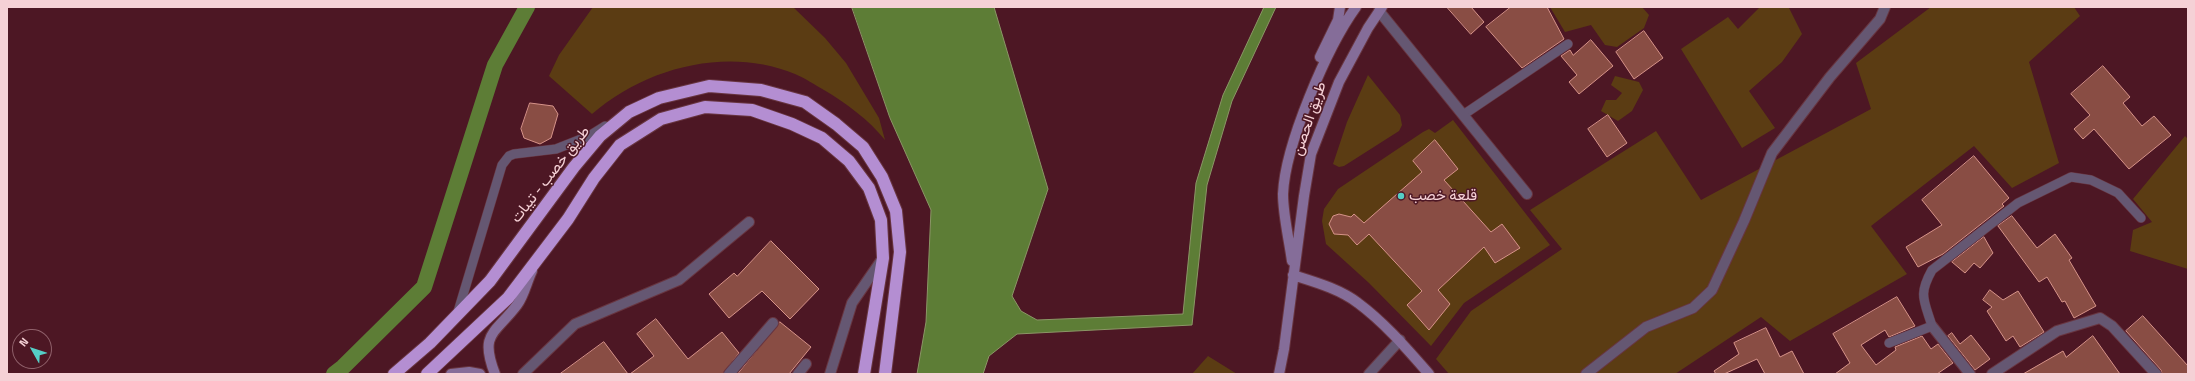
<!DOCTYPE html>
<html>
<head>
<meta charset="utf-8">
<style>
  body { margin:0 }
  #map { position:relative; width:2195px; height:381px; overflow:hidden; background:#4d1724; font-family:"Titillium Web",sans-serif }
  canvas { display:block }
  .frame { position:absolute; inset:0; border:8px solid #f5d1d6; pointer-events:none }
  .north { position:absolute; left:12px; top:329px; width:40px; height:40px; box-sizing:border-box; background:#4d1724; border:1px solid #90616b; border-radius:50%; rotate:309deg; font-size:11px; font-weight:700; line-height:16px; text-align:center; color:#f5d1d6 }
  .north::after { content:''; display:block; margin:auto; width:14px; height:18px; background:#55cec6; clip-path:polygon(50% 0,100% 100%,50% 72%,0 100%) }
</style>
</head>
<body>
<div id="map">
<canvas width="2195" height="381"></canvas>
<div class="frame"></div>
<div class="north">N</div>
</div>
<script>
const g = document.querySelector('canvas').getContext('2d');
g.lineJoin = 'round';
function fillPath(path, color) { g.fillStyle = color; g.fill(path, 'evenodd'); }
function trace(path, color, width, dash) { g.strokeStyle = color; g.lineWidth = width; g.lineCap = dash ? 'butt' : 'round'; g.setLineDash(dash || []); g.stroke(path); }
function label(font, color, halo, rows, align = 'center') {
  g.font = font + ' "Titillium Web",Vazirmatn,sans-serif'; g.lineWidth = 3; g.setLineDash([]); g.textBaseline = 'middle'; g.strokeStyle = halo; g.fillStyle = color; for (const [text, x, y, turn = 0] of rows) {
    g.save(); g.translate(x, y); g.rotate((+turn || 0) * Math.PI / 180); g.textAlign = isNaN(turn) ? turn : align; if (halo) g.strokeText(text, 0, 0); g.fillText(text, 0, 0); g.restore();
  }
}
const green = new Path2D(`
  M593 7H793L825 38 846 63 879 118 885 140C869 120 846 103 824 90 815 85 805 78 795 74 728 46 646 67 592 114L549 76 559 55Z
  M1550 7H1642L1649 15 1644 28 1617 47 1605 45 1591 25 1565 32Z
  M1760 7 1789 8 1802 34 1782 62 1749 91 1775 128 1742 148 1681 49 1728 17 1738 29Z
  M1931 7H2074L2080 16 2029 62 2059 163 2012 188 1974 146 1871 226 1907 274 1790 341 1761 317 1675 374H1449L1436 359 1471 311 1562 249 1530 210 1656 131 1701 200 1871 109 1856 63Z
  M1368 75 1400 115 1402 125 1399 131 1344 166 1339 167 1333 164 1347 122Z
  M1615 76 1639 82 1643 90 1632 111 1618 121 1601 111 1606 100H1616L1622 93 1611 85Z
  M1453 120 1550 245 1464 303 1431 346 1369 283 1326 244 1322 221 1324 209 1338 189 1423 132 1429 129 1435 133Z
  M2185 136 2188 139V269L2130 251 2133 230 2152 222 2133 199Z
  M1208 356 1237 374H1192Z`);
const water = new Path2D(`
  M852 7H994L1048 189 1012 296 1021 311 1037 320 1183 314 1196 183 1223 95 1264 7H1276L1232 101 1207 185 1192 325 1017 334 989 356 983 374H917L926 322 931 210 890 118Z`);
const canal = new Path2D(`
  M334 374 343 367 424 287 495 65 527 7`);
const building = new Path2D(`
  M1447 7H1471L1484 22 1471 34Z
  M1511 7H1547L1564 39 1522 68 1486 27Z
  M1644 31 1663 58 1634 79 1616 52Z
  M1591 40 1613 66 1579 94 1569 82 1577 75 1561 56 1570 50 1573 55Z
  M2103 66 2130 97 2123 103 2142 126 2154 116 2171 135 2129 169 2094 129 2083 139 2074 129 2090 115 2071 94Z
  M530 103 553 106 558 114 551 138 540 144 524 138 521 129Z
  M1608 115 1627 143 1607 157 1588 129Z
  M1435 140 1458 169 1444 180 1491 232 1502 224 1520 248 1495 263 1484 247 1438 290 1450 304 1429 330 1407 305 1422 291 1369 234 1357 245 1348 235 1334 234 1329 224 1333 216 1339 214 1351 217 1354 214 1364 223 1422 172 1413 161Z
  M1974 156 2009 198 2002 204 2004 206 1943 254 1918 267 1906 247 1942 225 1922 200Z
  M2012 216 2037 248 2055 234 2072 258 2069 260 2096 306 2074 318 2065 301 2062 302 2047 277 2039 282 1998 226Z
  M1984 237 1993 253 1980 268 1974 263 1965 273 1952 262Z
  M771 241 819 289 790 319 762 291 729 318 709 294 734 273 737 276Z
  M1990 290 2003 300 2018 291 2044 332 2020 347 2013 336 2006 341 1987 311 1992 307 1983 300Z
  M1897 297 1915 326 1889 337 1885 330 1861 345 1876 365 1896 350 1895 347 1922 336 1931 349 1938 344 1953 363 1937 374H1835L1850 363 1833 334Z
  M2143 316 2188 366V374H2162L2161 370 2126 331Z
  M656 319 688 359 722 332 739 353 723 374H630L654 356 637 334Z
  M780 322 811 347 789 374H738Z
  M1766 328 1780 357 1792 351 1804 374H1765L1757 359 1724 374H1716L1714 371 1739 354 1734 343Z
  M1952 333 1960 344 1971 335 1990 359 1975 370 1948 336Z
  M2093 336 2120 374H2023L2063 351 2066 357Z
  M604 342 628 374H560Z`);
const lane = new Path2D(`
  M1463 115 1568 44
  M457 315 502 165 509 156 514 154 556 149 589 136 605 126
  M1889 343 1932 326C1924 300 1918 295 1932 270L2018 203 2071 177 2091 180 2118 193 2141 218`);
const street = new Path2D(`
  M1379 11 1527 194
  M1932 326 1970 374
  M523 374 575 324 679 280 749 222
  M729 374 773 323
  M798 374 806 364
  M830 374 852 303 883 258
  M1369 374 1400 340
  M1586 374 1646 327 1693 308 1712 290 1744 221 1772 153 1830 77 1880 19 1885 7
  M1992 374 2057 331 2100 318 2112 326 2156 374`);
const secondary = new Path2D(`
  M1320 57 1338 20 1340 7
  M1292 261C1289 239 1283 215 1283 194 1285 145 1327 47 1356 7
  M1293 275C1315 282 1340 289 1358 303 1385 323 1407 349 1429 374
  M451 374 469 372 480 374
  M495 374C479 333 495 334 517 305 524 296 527 281 532 271
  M1279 374 1284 349 1304 196 1311 154 1339 82 1368 28 1382 7`);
const highway = new Path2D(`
  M394 374 430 343 490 281 574 167 600 136 629 112 659 98 709 86 761 90 805 102 836 124 863 147 882 177 896 211 900 252 885 374
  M427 374 508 298 568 219 594 178 620 145 661 119 705 107 752 110 792 124 822 138 849 161 869 188 881 220 883 258 864 374`);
const markers = [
  [1401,196,4,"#55cec6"]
];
const streetNames = [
  ["طريق الحصن",1310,119,-71],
  ["طريق خصب - تيبات",551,175,-52]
];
const poiNames = [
  ["قلعة خصب",1409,196]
];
fillPath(green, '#5b3c13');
fillPath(water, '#5d7d36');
trace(water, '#8b9666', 1);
trace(canal, '#5d7d36', 16);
fillPath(building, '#894d44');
trace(building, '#d69389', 1);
trace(lane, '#683540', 10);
trace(street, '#683540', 12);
trace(secondary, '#683540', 12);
trace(highway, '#683540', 14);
trace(lane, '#655772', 9);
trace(street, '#655772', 10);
trace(secondary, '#856d99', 10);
trace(highway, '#b48ed2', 12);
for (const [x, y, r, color] of markers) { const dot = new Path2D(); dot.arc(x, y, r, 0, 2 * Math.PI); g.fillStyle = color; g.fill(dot); trace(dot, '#4d1724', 1.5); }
label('15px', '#f5d1d6', '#4d1724', streetNames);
label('15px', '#f5d1d6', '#4d1724', poiNames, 'left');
</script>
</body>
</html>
